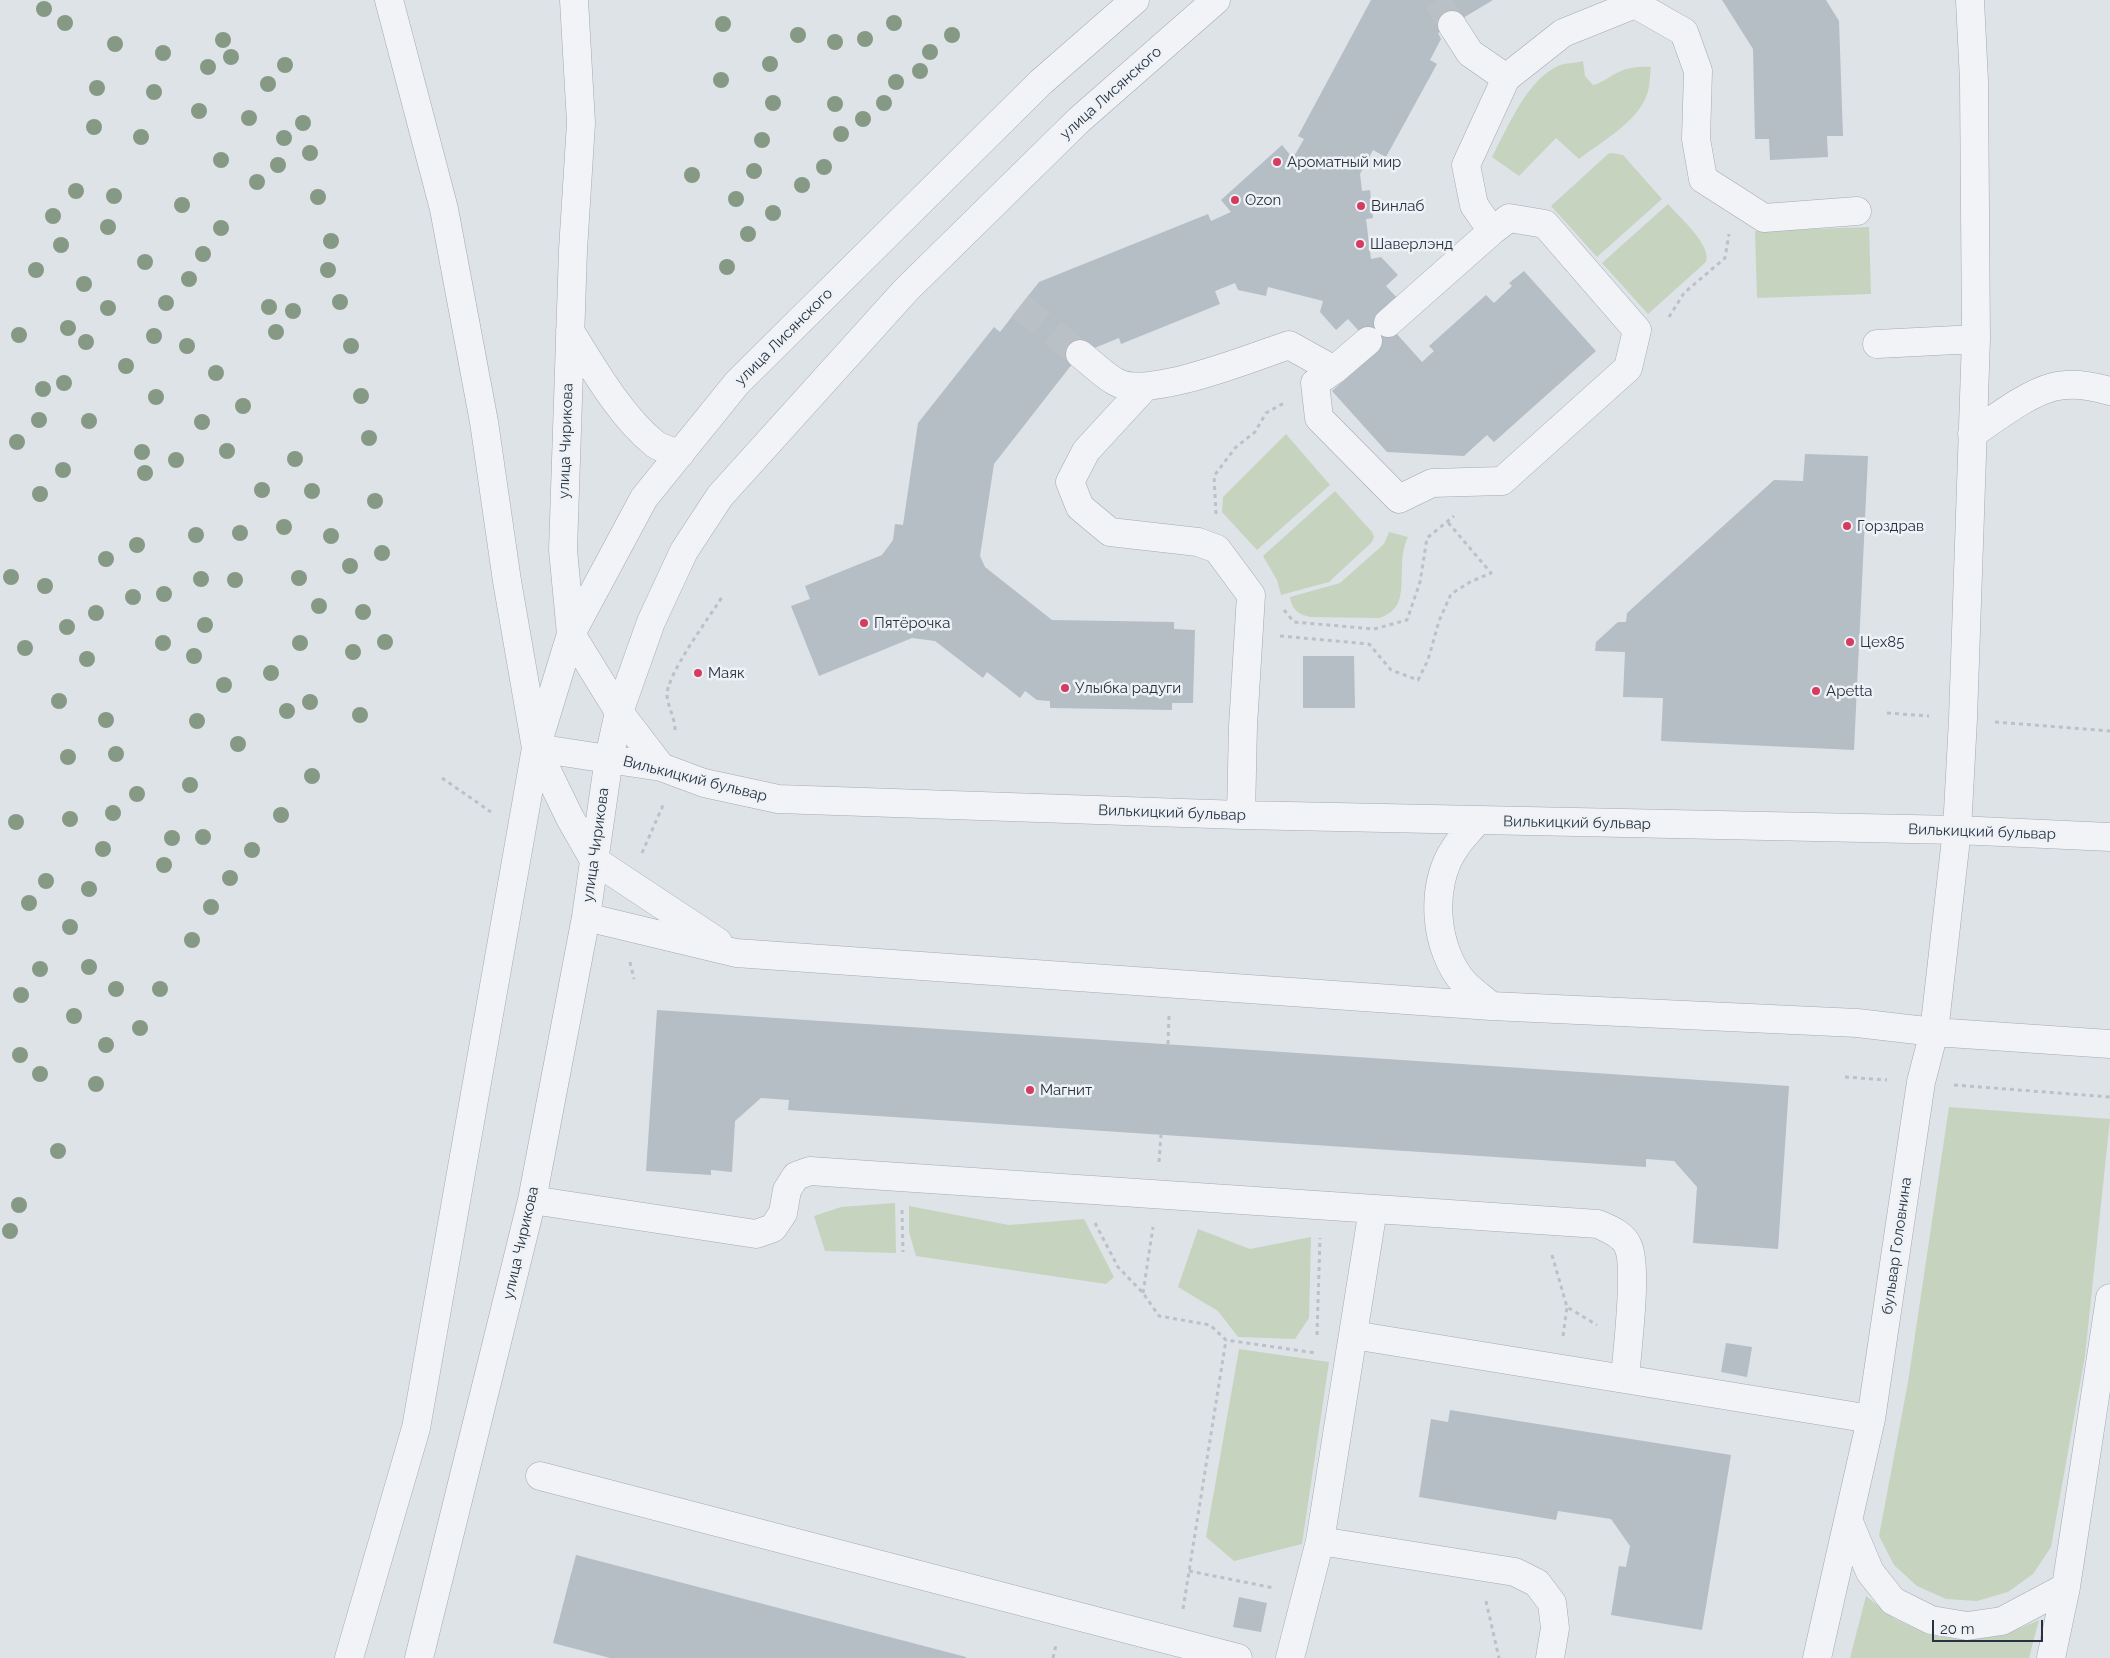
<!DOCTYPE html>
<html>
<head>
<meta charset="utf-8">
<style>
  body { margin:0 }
  #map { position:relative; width:2110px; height:1658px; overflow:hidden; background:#dee3e8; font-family:Raleway,sans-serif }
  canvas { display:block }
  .scale { position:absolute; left:1932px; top:1620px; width:111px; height:22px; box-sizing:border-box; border:2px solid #263240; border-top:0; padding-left:6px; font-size:15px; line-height:18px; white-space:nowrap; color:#263240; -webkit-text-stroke:4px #eef2f6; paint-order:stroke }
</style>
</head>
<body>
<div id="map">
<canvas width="2110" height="1658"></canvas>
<div class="scale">20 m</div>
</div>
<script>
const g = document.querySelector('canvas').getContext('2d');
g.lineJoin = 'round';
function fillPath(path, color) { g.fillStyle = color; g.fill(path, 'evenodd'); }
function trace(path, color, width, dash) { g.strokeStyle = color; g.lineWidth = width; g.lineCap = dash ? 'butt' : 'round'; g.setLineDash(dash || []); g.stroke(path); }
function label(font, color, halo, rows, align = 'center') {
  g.font = font + ' Raleway,sans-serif'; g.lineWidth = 5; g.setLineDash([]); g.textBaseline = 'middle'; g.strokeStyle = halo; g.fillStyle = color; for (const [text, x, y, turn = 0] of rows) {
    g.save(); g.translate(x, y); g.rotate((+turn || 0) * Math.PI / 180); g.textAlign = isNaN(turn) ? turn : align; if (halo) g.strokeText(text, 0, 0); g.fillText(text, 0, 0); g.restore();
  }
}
const green = new Path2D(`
  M1583 61 1585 76 1593 85C1601 83 1605 80 1611 76 1624 68 1636 66 1651 67 1650 73 1650 80 1649 87 1643 120 1603 140 1579 159L1556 138 1519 176 1492 157C1508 127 1527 79 1560 65 1567 63 1576 63 1583 61Z
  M1612 153 1623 155 1662 199 1597 257 1551 206 1608 154Z
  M1668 204C1679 217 1712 245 1706 262L1648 314 1602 263Z
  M1869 227 1871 294 1757 298 1755 231Z
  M1286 434 1330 485 1257 550 1222 512 1223 497Z
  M1335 491 1372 532 1374 537 1372 542 1329 582 1281 595 1277 580 1263 556Z
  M1389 532 1408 537C1397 560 1406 584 1398 603 1394 611 1387 615 1380 618L1310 617C1298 614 1292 610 1290 597L1340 583 1384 544Z
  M1949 1107 2110 1119 2085 1356 2051 1547 2033 1574 2008 1592 1977 1601 1946 1599 1917 1586 1894 1565 1879 1536 1908 1382Z
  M895 1203 896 1253 825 1251 814 1216 841 1207Z
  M909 1206 1009 1225 1084 1219 1114 1277 1106 1284 916 1256 909 1232Z
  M1198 1229 1250 1249 1311 1237 1309 1318 1295 1339 1238 1337 1218 1311 1178 1287Z
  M1239 1349 1329 1362 1302 1544 1234 1561 1206 1537Z
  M1866 1596 1895 1619 1929 1635 1967 1640 2004 1635 2039 1620 2029 1658H1850Z`);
const building = new Path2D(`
  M1371 0H1493L1438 33 1441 39 1430 60 1437 64 1386 157 1373 150 1360 174 1362 191 1370 190 1373 218 1366 219 1371 259 1381 257 1398 275 1386 286 1398 299 1396 333 1422 362 1434 351 1429 346 1486 295 1494 303 1512 286 1509 283 1524 271 1596 351 1494 442 1487 435 1464 456 1387 452 1332 391 1377 351 1348 319 1336 330 1320 312 1323 301 1268 287 1266 296 1238 290 1235 283 1215 291 1220 304 1121 344 1119 338 1080 354 994 464 980 556 985 567 1052 620 1174 622V629L1195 630 1193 703H1172V710L1050 708V701L1037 700 1025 691 1020 698 987 672 983 678 935 641 912 638 819 676 791 606 810 599 805 586 882 555 893 540 895 524 903 525 918 423 994 327 1000 332 1039 282 1208 214 1211 221 1231 212 1221 200 1282 145 1292 157 1296 153 1304 139 1298 136Z
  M1722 0H1826L1839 21 1843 136H1827L1828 157 1770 160 1769 139H1755L1753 49Z
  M1805 454 1868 456 1854 750 1661 741 1663 698 1623 697 1625 652 1595 651 1596 642 1618 622H1626L1627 613 1774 480 1803 481Z
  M1303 656H1354L1355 708H1303Z
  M657 1010 1789 1086 1778 1249 1693 1243 1697 1187 1674 1161 1646 1159V1167L788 1110 789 1100 761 1098 735 1121 732 1172 711 1170V1175L646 1171Z
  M1726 1343 1752 1347 1747 1377 1721 1372Z
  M1450 1410 1731 1455 1702 1630 1611 1615 1619 1566 1626 1567 1630 1546 1611 1519 1558 1511 1556 1520 1419 1497 1431 1419 1448 1422Z
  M576 1555 966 1657V1658H610L553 1643Z
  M1239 1597 1267 1603 1261 1632 1233 1627Z`);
const minorTunnel = new Path2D(`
  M1437 0 1452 25
  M1020 306 1080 354`);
const path = new Path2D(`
  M1669 317 1684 293 1725 258 1729 234
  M1216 514 1214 476 1235 448 1255 432 1266 413 1284 403
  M1284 610 1294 622 1374 629 1407 620 1420 582 1427 538 1454 516
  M1280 636 1369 644 1391 670 1418 680 1428 660 1439 621 1451 594 1470 582 1491 573 1446 520
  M1887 713 1929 716
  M1995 722 2110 731
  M675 730C675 718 668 707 667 696 666 675 709 618 722 597
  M442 778 491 812
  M642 853 664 803
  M630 962 634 979
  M1168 1044 1169 1016
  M1845 1077 1887 1080
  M1954 1085 2110 1097
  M1159 1162 1161 1135
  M902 1210 903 1252
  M1095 1223 1118 1267 1143 1293 1159 1316 1210 1325 1226 1340 1316 1353
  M1552 1255 1567 1307 1597 1325
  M1143 1293 1153 1227
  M1317 1335 1320 1238
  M1563 1336 1567 1307
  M1189 1571 1274 1588
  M1486 1601 1499 1658
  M1183 1609 1226 1340
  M1053 1658 1056 1645`);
const minor = new Path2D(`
  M1452 25 1470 53 1506 78 1563 33 1635 4 1684 32 1698 71 1696 139 1703 179 1764 218 1857 211
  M1388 323 1492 231 1474 205 1466 165 1506 78
  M570 331C593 368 621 417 655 444 662 449 672 451 680 454
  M1877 344 1976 339
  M1080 354C1092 363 1103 375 1116 382 1148 400 1253 357 1289 345L1334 370 1368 341
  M1334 370 1315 383 1319 418 1399 499 1432 483 1502 481 1628 368 1637 330 1545 224 1509 218 1492 231
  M1144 388 1086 451 1070 482 1080 507 1110 532 1198 542 1217 549 1251 595 1243 726 1241 815
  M1972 434C1995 419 2026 394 2053 387 2071 382 2093 386 2110 391
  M538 742 571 634 644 498 737 383 1041 82 1135 0
  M536 748 661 767 704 783 778 799 1241 815 1957 830 2110 837
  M536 748 570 818 594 860 718 942
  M661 767 619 712 651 622 684 551 720 496 906 290 1079 120 1216 0
  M1477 821C1470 830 1461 838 1455 848 1429 885 1434 950 1465 984 1473 992 1483 999 1491 1006
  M586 917 736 953 1491 1006 1857 1023 1934 1032 2110 1044
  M532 1200 756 1234 773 1228 783 1213 787 1190 796 1176 810 1171 1598 1224C1609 1229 1623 1234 1628 1246 1638 1267 1627 1351 1625 1378
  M1353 1335 1871 1419
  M540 1476 1238 1658
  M1849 1522 1870 1572 1893 1601 1931 1620 1967 1626 2002 1621 2066 1587
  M1320 1541 1515 1572 1537 1583 1552 1603 1555 1628 1550 1658
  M349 1658 416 1428 536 748 507 581 484 422 444 209 389 0
  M419 1658 532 1200 586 917 609 758 619 712 571 634 563 550 573 250 581 123 574 0
  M1290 1658 1320 1541 1373 1209
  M1817 1658 1871 1419 1921 1082 1934 1032 1957 830 1963 719 1976 339 1974 81 1970 0
  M2051 1658 2066 1587 2110 1298`);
const trees = [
  [44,9],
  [65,23],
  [894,23],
  [723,24],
  [798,35],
  [952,35],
  [865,39],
  [223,40],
  [835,42],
  [115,44],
  [930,52],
  [163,53],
  [231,57],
  [770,64],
  [285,65],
  [208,67],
  [920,71],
  [721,80],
  [896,82],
  [268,84],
  [97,88],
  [154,92],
  [773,103],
  [884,103],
  [835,104],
  [199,111],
  [249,118],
  [863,119],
  [303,123],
  [94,127],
  [841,134],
  [141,137],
  [284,138],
  [762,140],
  [310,153],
  [221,160],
  [278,165],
  [824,167],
  [754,171],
  [692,175],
  [257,182],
  [802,185],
  [76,191],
  [114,196],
  [318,197],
  [736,199],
  [182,205],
  [773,213],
  [53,216],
  [108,227],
  [221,228],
  [748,234],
  [331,241],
  [61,245],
  [203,254],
  [145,262],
  [727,267],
  [36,270],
  [328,270],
  [189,279],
  [84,284],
  [340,302],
  [166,303],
  [269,307],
  [108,308],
  [293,311],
  [68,328],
  [276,332],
  [19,335],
  [154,336],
  [86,342],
  [187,346],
  [351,346],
  [126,366],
  [216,373],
  [64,383],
  [43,389],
  [361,396],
  [156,397],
  [243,406],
  [39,420],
  [89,421],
  [202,422],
  [369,438],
  [17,442],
  [227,451],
  [142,452],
  [295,459],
  [176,460],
  [63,470],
  [145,473],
  [262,490],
  [312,491],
  [40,494],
  [375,501],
  [284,527],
  [240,533],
  [196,535],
  [331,536],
  [137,545],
  [382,553],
  [106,559],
  [350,566],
  [11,577],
  [299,578],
  [201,579],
  [235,580],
  [45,586],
  [164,594],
  [133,597],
  [319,606],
  [363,612],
  [96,613],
  [205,625],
  [67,627],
  [385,642],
  [163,643],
  [300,643],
  [25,648],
  [353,652],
  [194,656],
  [87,659],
  [271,673],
  [224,685],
  [59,701],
  [310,702],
  [287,711],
  [360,715],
  [106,720],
  [197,721],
  [238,744],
  [116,754],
  [68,757],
  [312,776],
  [190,785],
  [137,794],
  [113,813],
  [281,815],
  [70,819],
  [16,822],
  [203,837],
  [172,838],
  [103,849],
  [252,850],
  [164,865],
  [230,878],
  [46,881],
  [89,889],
  [29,903],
  [211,907],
  [70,927],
  [192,940],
  [89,967],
  [40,969],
  [116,989],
  [160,989],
  [21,995],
  [74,1016],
  [140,1028],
  [106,1045],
  [20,1055],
  [40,1074],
  [96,1084],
  [58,1151],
  [19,1205],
  [10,1231]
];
const markers = [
  [1277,162,5,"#d53c60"],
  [1235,200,5,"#d53c60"],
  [1361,206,5,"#d53c60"],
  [1360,244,5,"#d53c60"],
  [1847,526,5,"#d53c60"],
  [864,623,5,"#d53c60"],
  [1850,642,5,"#d53c60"],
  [698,673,5,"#d53c60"],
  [1065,688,5,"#d53c60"],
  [1816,691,5,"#d53c60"],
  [1030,1090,5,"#d53c60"]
];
const streetNames = [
  ["улица Лисянского",1111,93,-42],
  ["улица Лисянского",784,337,-45],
  ["улица Чирикова",566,441,-88],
  ["Вилькицкий бульвар",695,779,14],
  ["Вилькицкий бульвар",1172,813,2],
  ["Вилькицкий бульвар",1577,823,1],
  ["Вилькицкий бульвар",1982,832,2],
  ["улица Чирикова",596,845,-82],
  ["улица Чирикова",521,1243,-77],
  ["бульвар Головнина",1897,1246,-82]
];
const poiNames = [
  ["Ароматный мир",1287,162],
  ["Ozon",1245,200],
  ["Винлаб",1371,206],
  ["Шаверлэнд",1370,244],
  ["Горздрав",1857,526],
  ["Пятёрочка",874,623],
  ["Цех85",1860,642],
  ["Маяк",708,673],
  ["Улыбка радуги",1075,688],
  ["Apetta",1826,691],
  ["Магнит",1040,1090]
];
fillPath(green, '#c6d3bf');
fillPath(building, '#b5bdc5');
trace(minorTunnel, '#b9c0c6', 28, [28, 14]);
trace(minor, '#a3aab2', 29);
trace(path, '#bcc1c7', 3, [4, 4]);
trace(minor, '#f1f3f7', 28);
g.fillStyle = '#869984';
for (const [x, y] of trees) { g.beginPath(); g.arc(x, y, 8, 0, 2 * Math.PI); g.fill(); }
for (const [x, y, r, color] of markers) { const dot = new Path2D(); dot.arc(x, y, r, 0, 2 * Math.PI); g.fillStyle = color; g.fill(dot); trace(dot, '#eef2f6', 2); }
label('15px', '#263240', '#eef2f6', streetNames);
label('15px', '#263240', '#eef2f6', poiNames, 'left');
</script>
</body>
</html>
